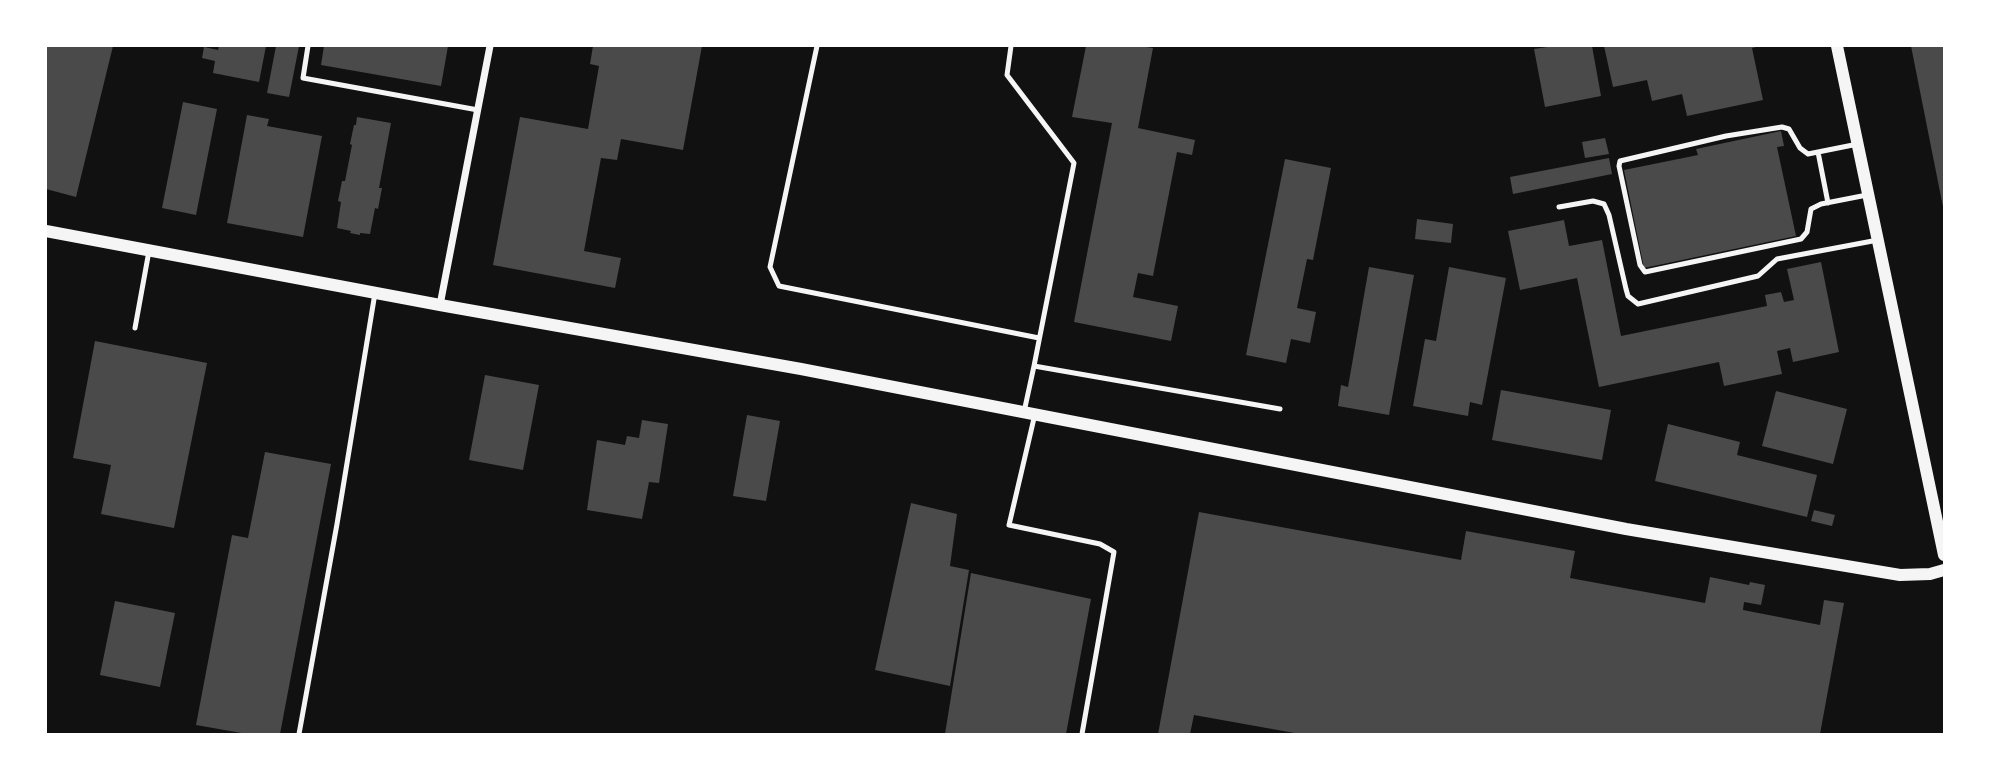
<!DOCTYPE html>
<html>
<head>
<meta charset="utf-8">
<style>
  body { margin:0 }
  #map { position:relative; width:1990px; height:780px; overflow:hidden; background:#111; font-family:Karla,sans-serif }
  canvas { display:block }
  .frame { position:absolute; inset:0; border:47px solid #fff; pointer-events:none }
</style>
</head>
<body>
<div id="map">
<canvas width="1990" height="780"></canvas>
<div class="frame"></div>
</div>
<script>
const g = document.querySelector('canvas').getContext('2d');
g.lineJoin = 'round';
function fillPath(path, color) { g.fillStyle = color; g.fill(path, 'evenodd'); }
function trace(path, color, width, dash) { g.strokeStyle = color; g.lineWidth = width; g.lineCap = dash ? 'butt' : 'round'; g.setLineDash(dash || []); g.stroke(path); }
const building = new Path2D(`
  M46 46H113L76 197 46 189Z
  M219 46H266L259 82 213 73 215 61 202 58 204 47 218 50Z
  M276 46H299L289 97 267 93Z
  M324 46H448L441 86 321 65Z
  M593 46H702L683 150 621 139 617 160 601 158 584 251 621 258 615 288 493 265 520 117 588 129 599 66 590 64Z
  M1086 46H1139L1153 48 1138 128 1195 140 1192 155 1177 152 1153 276 1138 273 1133 297 1178 306 1171 341 1074 322 1112 123 1072 117Z
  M1554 46H1592L1601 96 1545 107 1534 49Z
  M1604 46H1760L1752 48 1763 100 1687 116 1682 94 1652 101 1647 80 1613 87Z
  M1911 46H1944V206L1943 207Z
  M183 102 217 109 196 215 162 208Z
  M247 115 269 119 267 126 322 136 303 237 227 223Z
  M357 117 391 123 379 188H382L378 209 375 208 370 234 360 233V235L350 233 351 231 337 228 341 202 338 201 342 181H345L352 145 350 144 354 125H356Z
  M1781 131 1784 146 1777 147 1796 236 1644 268 1624 170 1698 155 1696 149Z
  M1605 138 1609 154 1585 158 1582 142Z
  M1609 158 1612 174 1513 194 1510 177Z
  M1285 159 1331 168 1313 260 1307 259 1297 308 1316 312 1310 343 1291 339 1286 363 1246 355Z
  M1417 219 1453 224 1451 243 1415 239Z
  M1564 220 1569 246 1602 240 1621 336 1767 306 1765 295 1781 292 1784 302 1794 300 1787 269 1821 262 1839 352 1793 362 1790 348 1777 351 1782 374 1724 386 1719 362 1599 387 1577 278 1520 290 1508 231Z
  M1369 267 1414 275 1389 415 1338 406 1341 385 1348 387Z
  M1449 267 1506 278 1482 405 1470 402 1468 416 1413 406 1425 339 1436 341Z
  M95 341 207 363 174 528 101 514 111 465 73 458Z
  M485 375 539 385 523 470 469 460Z
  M1501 390 1611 410 1602 460 1492 440Z
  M1776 391 1847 409 1833 464 1762 446Z
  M747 415 780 421 766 501 733 496Z
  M642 420 668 424 659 483 649 482 642 519 587 510 597 440 625 445 627 436 639 438Z
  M1668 424 1740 442 1737 455 1817 475 1807 517 1655 481Z
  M265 452 331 464 280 734H247L196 725 232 535 248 538Z
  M911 503 957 514 950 566 969 570 950 686 875 670Z
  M1814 510 1835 515 1832 526 1811 521Z
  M1199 512 1461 560 1466 531 1575 551 1570 578 1705 603 1710 577 1749 585 1750 582 1765 585 1761 605 1744 602 1743 610 1820 625 1824 600 1844 603 1820 734H1300L1194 715 1190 734H1158Z
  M971 573 1091 599 1066 734H945Z
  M115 601 175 613 160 687 100 675Z`);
const service = new Path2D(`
  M308 46 303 78 478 110
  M817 46 770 267 779 286 1039 338
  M1011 46 1007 75 1074 163 1034 366
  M1858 144 1808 154 1800 148 1789 129 1782 127 1726 136 1620 161 1619 166 1640 265 1645 272 1801 239 1807 232 1811 209 1821 204 1867 195
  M1818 152 1828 203
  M1559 207 1593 201 1604 204 1609 215 1626 289 1628 296 1638 304 1758 276 1777 259 1878 240
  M135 328 149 251
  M1024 412 1034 366 1280 409
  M1035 414 1009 525 1100 544 1114 552 1082 734
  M299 734 337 524 375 293`);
const minor = new Path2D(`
  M440 305 490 46`);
const tertiary = new Path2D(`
  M1837 46 1944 555
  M46 231 440 305 801 369 1626 529 1900 575 1930 574 1944 570`);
fillPath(building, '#4a4a4a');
trace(service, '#f5f5f5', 5);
trace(minor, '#f5f5f5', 7);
trace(tertiary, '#f5f5f5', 12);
</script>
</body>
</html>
